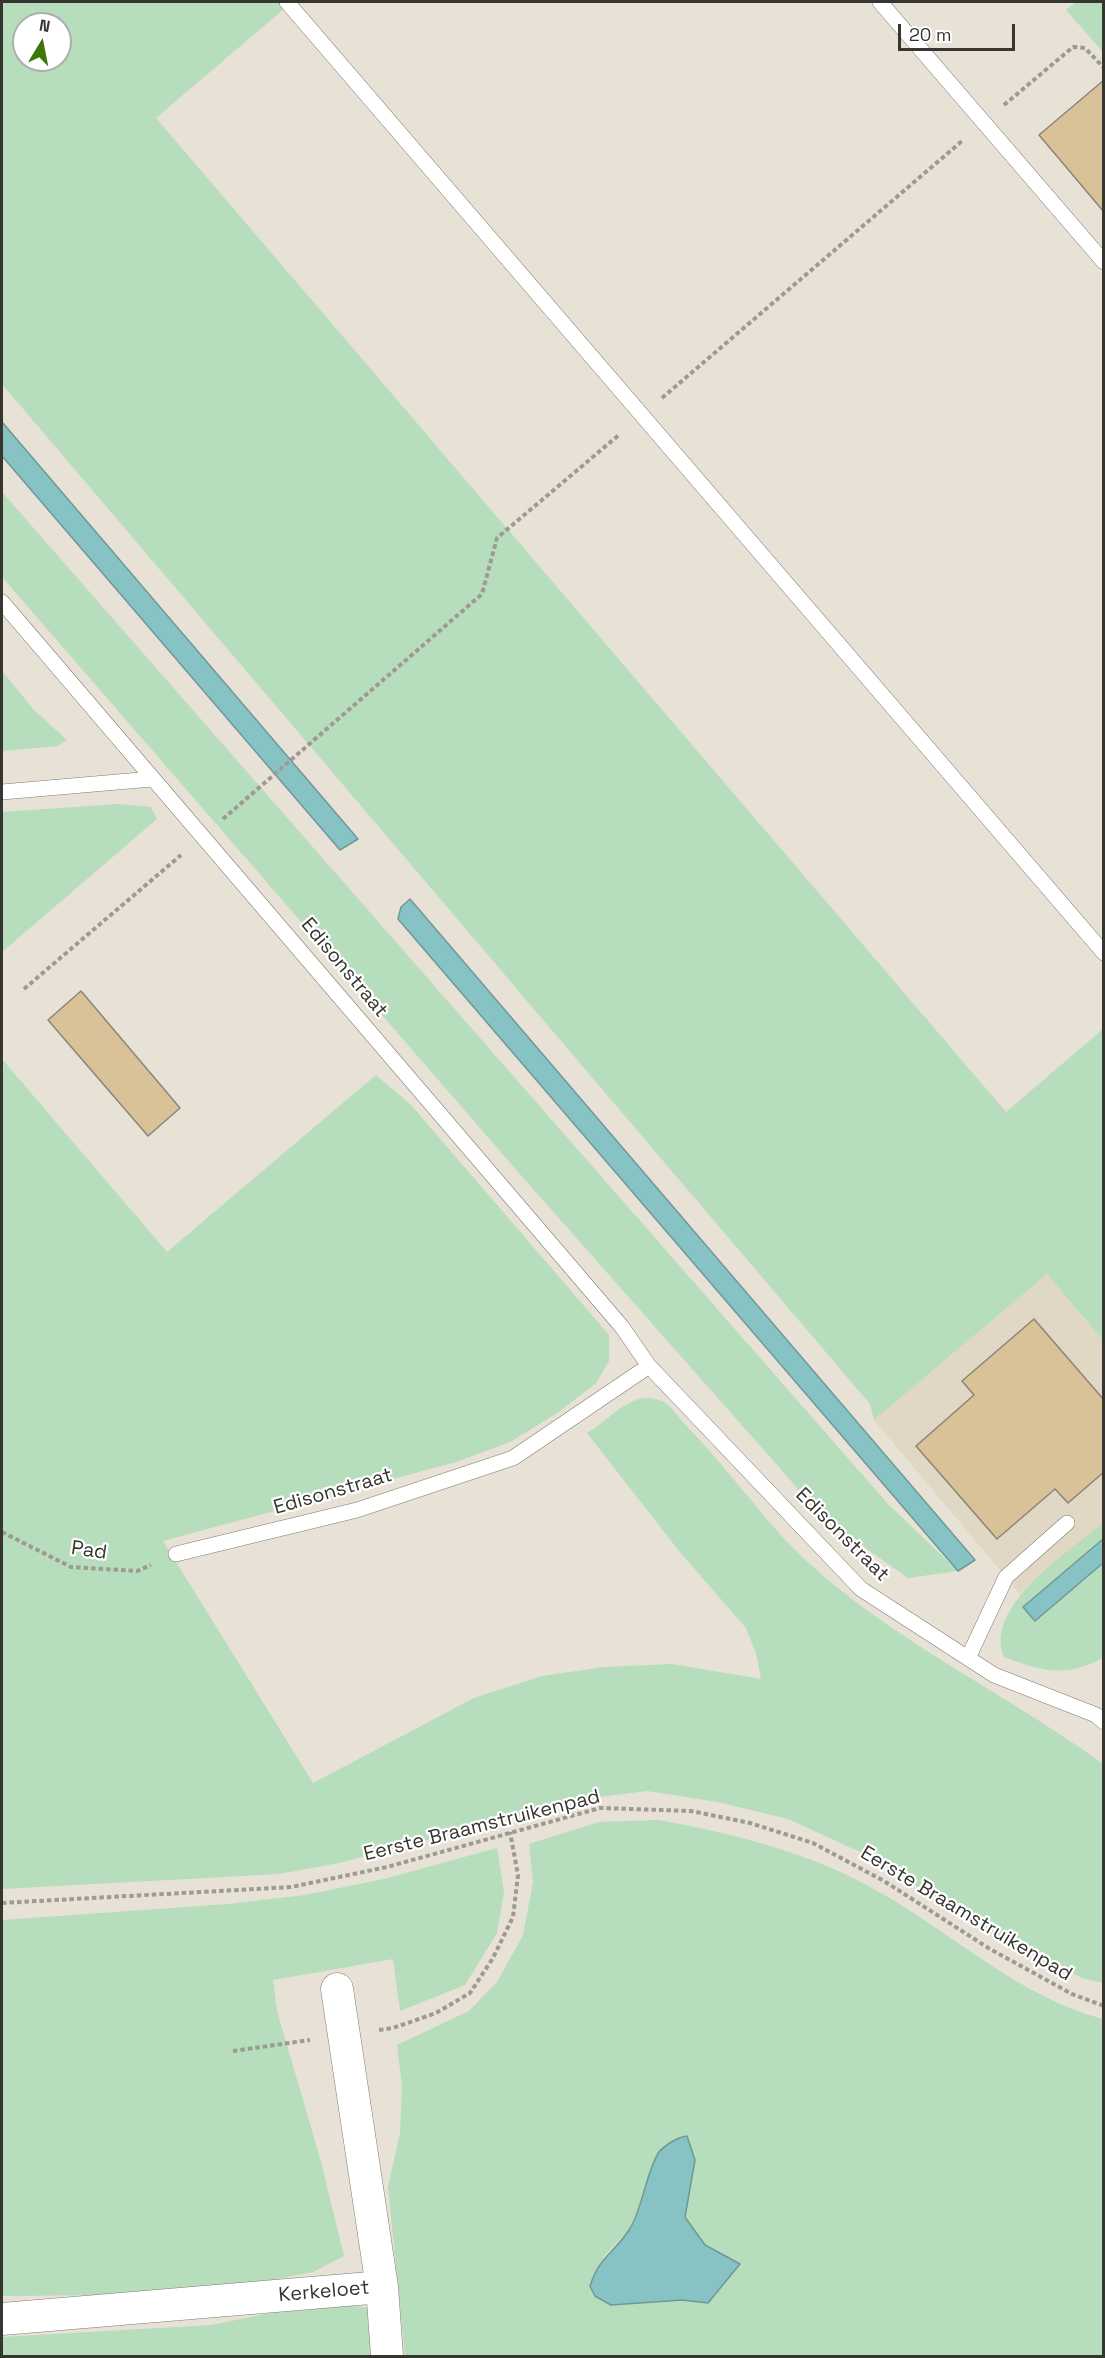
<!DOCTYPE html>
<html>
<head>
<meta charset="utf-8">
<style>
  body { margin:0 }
  #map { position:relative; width:1105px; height:2358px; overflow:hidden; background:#e7e1d6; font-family:"Space Grotesk",sans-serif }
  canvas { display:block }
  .frame { position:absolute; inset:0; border:3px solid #373530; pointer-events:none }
  .north { position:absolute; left:12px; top:12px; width:60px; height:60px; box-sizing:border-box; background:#fff; border:2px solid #afaeac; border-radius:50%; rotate:10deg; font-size:16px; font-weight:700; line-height:24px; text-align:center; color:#373530 }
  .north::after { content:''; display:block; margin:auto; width:21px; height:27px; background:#3d7608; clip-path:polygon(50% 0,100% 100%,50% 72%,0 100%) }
  .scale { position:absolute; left:898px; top:24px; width:117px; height:27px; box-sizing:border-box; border:3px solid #373530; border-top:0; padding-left:8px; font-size:18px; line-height:21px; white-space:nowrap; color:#373530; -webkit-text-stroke:4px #fff; paint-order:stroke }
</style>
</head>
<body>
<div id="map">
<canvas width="1105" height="2358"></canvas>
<div class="frame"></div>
<div class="north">N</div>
<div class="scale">20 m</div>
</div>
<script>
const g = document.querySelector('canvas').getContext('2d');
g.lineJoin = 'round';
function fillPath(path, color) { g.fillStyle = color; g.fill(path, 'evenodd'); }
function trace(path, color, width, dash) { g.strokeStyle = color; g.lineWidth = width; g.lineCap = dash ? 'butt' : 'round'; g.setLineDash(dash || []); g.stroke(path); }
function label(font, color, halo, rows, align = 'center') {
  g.font = font + ' "Space Grotesk",sans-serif'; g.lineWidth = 4.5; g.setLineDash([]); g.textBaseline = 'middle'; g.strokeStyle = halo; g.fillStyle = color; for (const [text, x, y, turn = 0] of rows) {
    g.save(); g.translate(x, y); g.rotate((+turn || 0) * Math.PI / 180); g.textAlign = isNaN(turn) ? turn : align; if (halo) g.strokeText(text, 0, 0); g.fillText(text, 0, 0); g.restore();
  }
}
const built = new Path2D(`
  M1047 1274 1103 1340V1523L1020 1594 874 1420Z`);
const green = new Path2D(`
  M2 2H292L156 118 1006 1112 1103 1029V1340L1047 1274 874 1420 870 1404 2 384ZM24 24H60V60H24Z
  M1076 2H1103V52L1066 10Z
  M2 492 888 1504 958 1571 908 1578 840 1530 800 1491 519 1173 2 577Z
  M2 671 34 710 67 740 57 746 2 751Z
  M119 804 151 807 157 819 2 952V812Z
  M2 1059 167 1252 376 1075 411 1105 609 1335V1361L596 1383 559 1412 510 1442 456 1462 163 1541 313 1783 474 1698 542 1676 604 1667 672 1664 761 1679 756 1653 746 1628 679 1551 587 1433C611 1420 631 1388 662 1401 670 1404 678 1417 684 1423 714 1455 742 1489 770 1523 856 1624 997 1686 1103 1764V1983L1082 1978 1009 1942 858 1851 788 1819 718 1802 647 1791 583 1799 339 1863 279 1874 2 1889Z
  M1103 1523V1539L1024 1607 1036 1621 1103 1563V1658C1066 1678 1042 1671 1004 1657 983 1606 1069 1552 1103 1523Z
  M659 1820C735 1834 812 1853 879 1892 954 1934 1019 1997 1103 2019V2356H405L388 2187 400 2133 402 2087 397 2045 469 2011 497 1982 523 1935 533 1882 529 1844 599 1822ZM695 2160 685 2217 705 2245 740 2264 708 2303 682 2300 611 2305 603 2257 629 2230 641 2202Z
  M497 1848 504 1892 497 1933 465 1985 400 2011 393 1959 273 1980 277 2011 320 2158 344 2256 313 2272 247 2285 120 2295 2 2296V1920L228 1904 305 1895 384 1879Z
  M347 2305 368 2308 375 2356H2V2337L211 2325 286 2310Z`);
const water = new Path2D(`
  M2 422 358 839 340 850 2 456Z
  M410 899 975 1560 958 1571 398 919 401 907Z
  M1103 1539V1563L1035 1621 1023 1607Z
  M687 2136 695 2160 685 2217 705 2245 740 2264 708 2303 682 2300 611 2305 595 2296 590 2286C599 2257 614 2253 629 2230 642 2211 647 2169 659 2152 665 2145 678 2137 687 2136Z`);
const building = new Path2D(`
  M1104 80V212L1039 135Z
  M81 991 180 1108 148 1136 48 1020Z
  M1034 1319 1104 1400V1472L1068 1503 1055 1489 997 1539 916 1446 974 1395 962 1381Z`);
const path = new Path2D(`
  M1004 105 1073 47 1085 48 1104 68
  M662 398 962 141
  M223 819 482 594 497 538 620 434
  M24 989 181 855
  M2 1532 71 1567 137 1571 151 1565
  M2 1903 291 1887 387 1867 600 1808 691 1811 750 1823 813 1843 884 1881 990 1949 1072 1994 1104 2006
  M379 2030 393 2028 436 2013 470 1993 493 1958 513 1917 518 1875 510 1832
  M233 2051 310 2040`);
const service = new Path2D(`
  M287 2 1104 953
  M880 2 1104 262
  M2 602 622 1327 649 1366 861 1589 994 1675 1096 1715 1104 1722
  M2 792 152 779
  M176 1554 357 1510 513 1458 649 1366
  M968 1658 1006 1577 1067 1523`);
const minor = new Path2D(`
  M382 2287 387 2356
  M2 2319 382 2287 337 1989`);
const streetNames = [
  ["Edisonstraat",344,968,50],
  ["Edisonstraat",333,1492,-16],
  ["Edisonstraat",842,1535,45],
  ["Pad",89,1551,8],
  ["Eerste Braamstruikenpad",482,1826,-14],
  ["Eerste Braamstruikenpad",966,1914,31],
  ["Kerkeloet",324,2292,-5]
];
fillPath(built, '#e0d7c5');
fillPath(green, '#b6ddbc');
fillPath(water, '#87c3c5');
trace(water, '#6f9898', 1.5);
fillPath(building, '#d9c298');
trace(building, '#8a847a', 1.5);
trace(service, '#807a70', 16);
trace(minor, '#807a70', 33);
trace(path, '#9e9a92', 4, [4.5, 3]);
trace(service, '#fff', 15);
trace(minor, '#fff', 32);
label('20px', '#373530', '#fff', streetNames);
</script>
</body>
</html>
